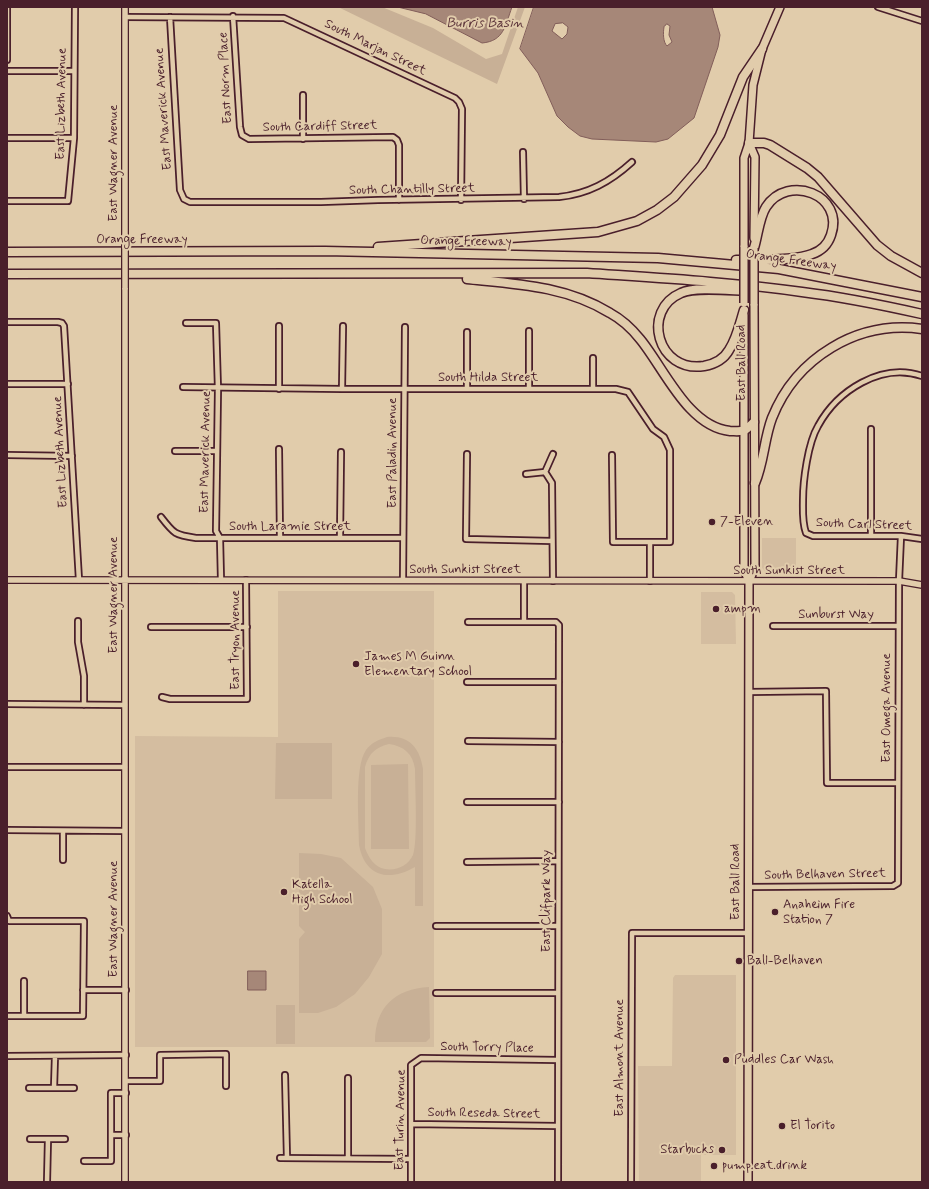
<!DOCTYPE html>
<html>
<head>
<meta charset="utf-8">
<style>
  body { margin:0 }
  #map { position:relative; width:929px; height:1189px; overflow:hidden; background:#e1ccab; font-family:Mynerve,sans-serif }
  canvas { display:block }
  .frame { position:absolute; inset:0; border:8px solid #4a1f2b; pointer-events:none }
</style>
</head>
<body>
<div id="map">
<canvas width="929" height="1189"></canvas>
<div class="frame"></div>
</div>
<script>
const g = document.querySelector('canvas').getContext('2d');
g.lineJoin = 'round';
function fillPath(path, color) { g.fillStyle = color; g.fill(path, 'evenodd'); }
function trace(path, color, width, dash) { g.strokeStyle = color; g.lineWidth = width; g.lineCap = dash ? 'butt' : 'round'; g.setLineDash(dash || []); g.stroke(path); }
function label(font, color, halo, rows, align = 'center') {
  g.font = font + ' Mynerve,sans-serif'; g.lineWidth = 4; g.setLineDash([]); g.textBaseline = 'middle'; g.strokeStyle = halo; g.fillStyle = color; for (const [text, x, y, turn = 0] of rows) {
    g.save(); g.translate(x, y); g.rotate((+turn || 0) * Math.PI / 180); g.textAlign = isNaN(turn) ? turn : align; if (halo) g.strokeText(text, 0, 0); g.fillText(text, 0, 0); g.restore();
  }
}
const built = new Path2D(`
  M762 538H796V571H765L762 568Z
  M278 591H434V1047H135V736L278 737Z
  M701 592H732L735 595 736 644H701Z
  M675 975H736V1155H701V1182H639L638 1066H672L673 978Z`);
const green = new Path2D(`
  M338 7H382L433 28 486 59 502 54 518 7H525L497 84Z
  M387 737C409 735 420 748 423 769V906H415V867C389 882 365 877 359 845 359 823 354 767 366 750 371 743 378 740 387 737ZM389 744C404 746 413 754 415 769 415 787 418 841 413 855 408 866 396 871 385 869 374 867 369 858 365 848V767C369 753 376 747 389 744Z
  M276 743H332V799H275Z
  M408 764 409 849H371V765Z
  M299 853 321 854 341 858 373 887 382 909V954L369 977 355 994 336 1007 318 1013H299V939L305 932 299 926Z
  M429 987 430 1038 426 1042H375C375 1007 395 989 429 987Z
  M276 1005H295V1044H276Z`);
const water = new Path2D(`
  M398 7H512C505 26 504 41 482 43L426 14Z
  M534 7H712L720 35 718 47 694 118 668 139 656 142 592 139 580 136 568 127 557 116 538 73 520 49ZM563 23 568 27 567 34 562 39 552 31 555 24ZM667 24 670 26 669 35 672 42 667 46C663 42 663 33 664 27Z
  M248 971H266V990H248Z`);
const minor = new Path2D(`
  M878 7 922 21
  M233 16 240 127 242 135 249 139 393 137 397 140 399 145V200
  M125 17 284 18 455 98 459 102 462 109 461 200
  M170 17 180 190 184 199 190 202H321L378 200 559 197C588 194 610 182 632 162
  M7 60V7
  M7 71H74
  M303 95V139
  M7 138H74
  M523 152 524 199
  M7 201H68L74 138 75 7
  M7 322H58L62 323 64 326 79 580
  M186 323H216L218 389 216 531 220 538 221 580
  M279 326V389
  M529 331V389
  M467 332V389
  M922 376C881 362 837 391 818 426 808 443 803 480 803 500 803 511 802 522 806 533L813 536H901L922 539
  M7 384H68
  M183 387 342 389H616L628 392 653 429 664 437 670 450V542H613L612 455
  M342 389 343 326
  M593 389V358
  M871 429V535
  M279 449 280 538
  M175 451H217
  M467 454 466 539 552 541
  M7 455 72 456
  M545 472 552 483 553 581
  M526 474 545 472 553 454
  M161 517C174 534 175 535 196 538H403
  M340 538 341 452
  M650 542V581
  M403 580 405 327
  M524 581V621
  M78 621V642L84 676V705
  M468 622H556L559 625 558 1182
  M773 626H898
  M151 627H247
  M467 682H559
  M749 692 826 691 827 783H898
  M162 697 170 699H247L246 580
  M7 704 125 705
  M468 741 559 742
  M7 767H125
  M467 802H559
  M7 830 125 831
  M63 860V831
  M467 862 558 861
  M748 887 893 886 898 883 899 581 901 536
  M7 916 9 921H84L83 1016H7
  M436 926H558
  M83 990H126
  M436 993H558
  M24 1016V981
  M7 1056 126 1055
  M285 1075 287 1158
  M348 1078V1158
  M126 1081H160V1055L226 1054V1086
  M29 1088H74
  M54 1088 55 1056
  M411 1124 558 1126
  M111 1135H126
  M30 1139H65
  M280 1158 411 1159
  M84 1161H111V1093H126
  M47 1182 48 1139
  M411 1182V1065L421 1058 558 1060
  M631 1182 632 933H748`);
const tertiary = new Path2D(`
  M125 236V7
  M7 580 899 581 922 585
  M125 1182V288`);
const primary = new Path2D(`
  M749 143 755 157 754 238
  M744 247V158L749 143 753 85 762 49 780 7
  M744 315V569L749 582 748 1182
  M749 582 755 567 754 304`);
const motorway = new Path2D(`
  M749 143H764L770 145 807 168 818 177 877 245 891 256 922 273
  M378 247 598 232 637 221 657 210 674 197 702 165 720 135 743 77 762 49
  M7 252 325 251 658 258 779 269 922 297
  M736 260C755 260 795 261 812 254 821 251 828 244 831 235 845 195 788 173 766 207 759 218 758 235 754 248
  M7 274 587 273C659 278 731 282 802 292 843 297 882 305 922 314
  M467 279C517 284 566 286 610 313 621 319 632 329 640 339 664 368 688 427 730 431 735 431 741 432 745 430 748 428 751 425 754 422
  M744 310C740 323 737 338 729 350 724 359 715 364 704 366 657 373 641 310 681 293 695 286 734 291 751 291
  M755 483C764 462 764 439 772 418 796 358 857 320 922 329`);
const tertiaryBridge = new Path2D(`
  M125 236V288`);
const primaryBridge = new Path2D(`
  M744 247V303
  M754 248V304`);
const markers = [
  [712,522,4,"#4a1f2b"],
  [716,609,4,"#4a1f2b"],
  [356,664,4,"#4a1f2b"],
  [284,892,4,"#4a1f2b"],
  [775,912,4,"#4a1f2b"],
  [739,961,4,"#4a1f2b"],
  [726,1060,4,"#4a1f2b"],
  [782,1126,4,"#4a1f2b"],
  [722,1150,4,"#4a1f2b"],
  [714,1166,4,"#4a1f2b"]
];
const streetNames = [
  ["South Marjan Street",375,48,26],
  ["East Norm Place",226,78,-93],
  ["East Lizbeth Avenue",62,104,-89],
  ["East Maverick Avenue",164,109,-94],
  ["South Cardiff Street",320,127,-1],
  ["East Wagner Avenue",114,163,-90],
  ["South Chantilly Street",412,190,-1],
  ["Orange Freeway",142,240],
  ["Orange Freeway",466,242,1],
  ["Orange Freeway",791,261,8],
  ["East Ball Road",742,363,-90],
  ["South Hilda Street",488,378],
  ["East Lizbeth Avenue",61,452,-93],
  ["East Maverick Avenue",206,452,-89],
  ["East Paladin Avenue",393,453,-90],
  ["South Carl Street",864,525,2],
  ["South Laramie Street",290,527],
  ["South Sunkist Street",465,570],
  ["South Sunkist Street",789,571],
  ["East Wagner Avenue",114,595,-90],
  ["Sunburst Way",836,615],
  ["East Tryon Avenue",236,640,-90],
  ["East Omega Avenue",887,708,-90],
  ["South Belhaven Street",825,875,-1],
  ["East Ball Road",736,882,-90],
  ["East Clifpark Way",547,901,-90],
  ["East Wagner Avenue",114,919,-90],
  ["South Torry Place",487,1048,1],
  ["East Almont Avenue",620,1058,-90],
  ["South Reseda Street",484,1114,1],
  ["East Turin Avenue",401,1120,-89]
];
const poiNames = [
  ["7-Eleven",720,522],
  ["ampm",724,609],
  ["James M Guinn",364,657],
  ["Elementary School",364,672],
  ["Katella",292,885],
  ["High School",292,900],
  ["Anaheim Fire",783,905],
  ["Station 7",783,920],
  ["Ball-Belhaven",747,961],
  ["Puddles Car Wash",734,1060],
  ["El Torito",790,1126],
  ["Starbucks",714,1150,"right"],
  ["pump.eat.drink",722,1166]
];
const waterNames = [
  ["Burris Basin",485,24]
];
fillPath(built, '#d4bda0');
fillPath(green, '#c8b096');
fillPath(water, '#a68778');
trace(water, '#815d59', 1);
trace(minor, '#4a1f2b', 8);
trace(tertiary, '#4a1f2b', 8);
trace(primary, '#4a1f2b', 10);
trace(motorway, '#4a1f2b', 11);
trace(minor, '#e1ccab', 4.5);
trace(tertiary, '#e1ccab', 5.5);
trace(primary, '#e1ccab', 7);
trace(motorway, '#e1ccab', 8);
trace(tertiaryBridge, '#4a1f2b', 8, []);
trace(primaryBridge, '#4a1f2b', 10, []);
trace(tertiaryBridge, '#e1ccab', 5.5);
trace(primaryBridge, '#e1ccab', 7);
for (const [x, y, r, color] of markers) { const dot = new Path2D(); dot.arc(x, y, r, 0, 2 * Math.PI); g.fillStyle = color; g.fill(dot); trace(dot, '#e1ccab', 1.5); }
label('13px', '#4a1f2b', '#e1ccab', streetNames);
label('13px', '#4a1f2b', '#e1ccab', poiNames, 'left');
label('italic 14px', '#5c343a', '#e1ccab', waterNames);
</script>
</body>
</html>
